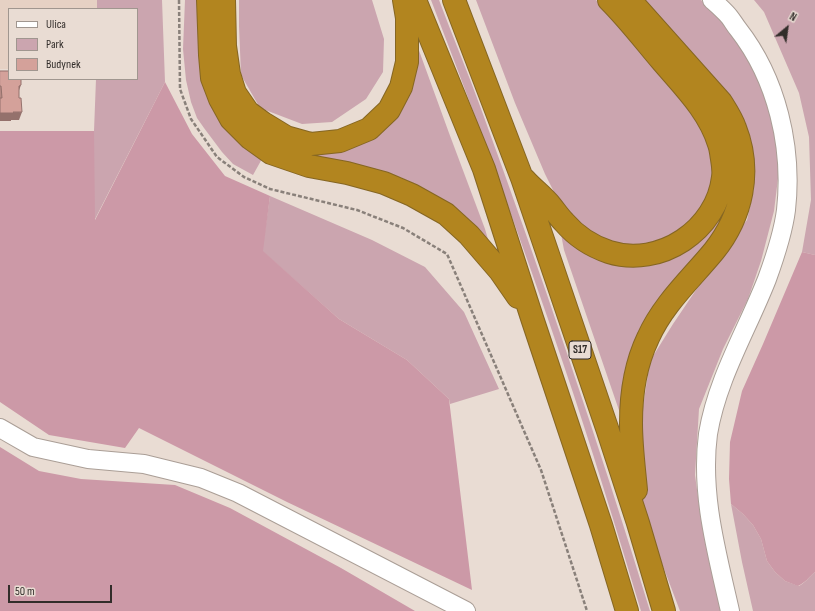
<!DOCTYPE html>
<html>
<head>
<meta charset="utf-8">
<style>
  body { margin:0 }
  #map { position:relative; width:815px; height:611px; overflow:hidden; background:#e9dcd3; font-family:"Sofia Sans Condensed",sans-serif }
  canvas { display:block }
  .legend { position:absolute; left:8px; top:8px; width:130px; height:72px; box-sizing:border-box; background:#e9dcd3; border:1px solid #a0968f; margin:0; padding:5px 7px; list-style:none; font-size:12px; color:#322d2a }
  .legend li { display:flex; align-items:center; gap:8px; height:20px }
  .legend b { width:20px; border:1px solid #a0968f }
  .north { position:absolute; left:767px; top:8px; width:40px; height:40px; -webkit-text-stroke:3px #e9dcd3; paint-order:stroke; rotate:29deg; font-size:11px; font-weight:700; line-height:16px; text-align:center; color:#322d2a }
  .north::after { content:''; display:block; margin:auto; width:14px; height:18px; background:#322d2a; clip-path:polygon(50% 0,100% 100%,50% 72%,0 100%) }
  .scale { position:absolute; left:8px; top:585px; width:104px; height:18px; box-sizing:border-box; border:2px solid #322d2a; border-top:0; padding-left:5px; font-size:12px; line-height:14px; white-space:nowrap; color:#322d2a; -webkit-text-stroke:3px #e9dcd3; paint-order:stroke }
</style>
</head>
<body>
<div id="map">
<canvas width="815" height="611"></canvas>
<ul class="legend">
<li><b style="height:5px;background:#fff"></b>Ulica</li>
<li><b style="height:11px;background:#cba5af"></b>Park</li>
<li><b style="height:11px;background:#d4a19a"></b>Budynek</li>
</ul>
<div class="north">N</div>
<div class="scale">50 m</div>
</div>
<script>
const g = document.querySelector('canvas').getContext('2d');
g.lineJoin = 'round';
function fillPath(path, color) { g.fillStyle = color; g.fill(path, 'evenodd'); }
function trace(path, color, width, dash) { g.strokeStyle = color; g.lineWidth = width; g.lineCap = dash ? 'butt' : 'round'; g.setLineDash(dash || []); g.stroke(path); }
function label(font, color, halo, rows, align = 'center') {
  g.font = font + ' "Sofia Sans Condensed",sans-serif'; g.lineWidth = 3; g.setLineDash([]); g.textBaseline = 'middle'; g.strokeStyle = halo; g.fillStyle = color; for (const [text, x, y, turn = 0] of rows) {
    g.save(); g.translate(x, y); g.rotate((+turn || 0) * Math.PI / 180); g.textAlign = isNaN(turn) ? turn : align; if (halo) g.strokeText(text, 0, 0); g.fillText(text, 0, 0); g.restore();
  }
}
const built = new Path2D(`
  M0 0H97V9H9V69H0Z`);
const green = new Path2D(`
  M97 0H162L165 82 94 221V131L96 79H137V9H97Z
  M185 0H200L263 157 253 175 233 164 222 152 204 128 197 118 191 102 186 80 183 49Z
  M239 0H372L384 39 383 72 366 99 332 122 302 124 260 108 241 75 239 26Z
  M431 0H439C452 35 467 70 480 106 541 273 598 441 650 611H641C616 528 591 445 563 363 522 241 477 120 431 0Z
  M476 0H596L662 74 698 121 710 145 713 166V182L708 199 692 223 675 236 637 246 617 244 591 233 574 220 560 204 545 174 515 103Z
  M641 0H701L723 22 742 48 756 74 772 115 780 162 774 211 761 261 748 299 723 349 699 409 695 475 701 519 722 611H680L647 524 637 469 642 413 650 361 673 324 698 287 725 248 747 220 754 188 752 148Z
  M754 0H815V255L802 252 811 200 809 137 799 93 764 12Z
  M417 45 449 133 485 229 490 246 439 199 402 178 370 169 317 158 260 133 359 144Z
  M734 174 724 220 692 265 622 419 564 250 561 234 662 261Z
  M270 196 372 240 425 267 464 312 499 389 450 404 449 399 407 360 339 319 262 251Z
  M731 504 743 514 753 525 761 539 767 561 775 572 785 581 799 586C806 582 809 577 815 572V611H753L742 562Z`);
const forest = new Path2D(`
  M165 82 192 134 225 176 270 196 263 251 339 319 407 360 449 399 472 590 287 502 139 428 125 448 49 435 0 402V131H94L95 220Z
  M802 252 815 255V572C809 577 806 582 798 586L785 581 775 572 767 561 761 539 753 525 743 514 731 504 729 479 730 442 742 391 763 344Z
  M0 447 39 471 81 479 175 485 230 508 341 568 415 611H0Z`);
const path = new Path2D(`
  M179 0 180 89 191 119 217 157 244 177 270 189 357 210 403 228 447 254 541 470 587 611`);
const minor = new Path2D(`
  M712 0C717 4 722 9 726 13 731 18 734 24 738 29 777 79 793 147 786 210 783 234 775 257 767 279 747 330 717 379 708 434 700 494 717 553 730 611
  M0 428 33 447 88 459 144 464 201 478 238 493 466 611`);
const highway = new Path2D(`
  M208 0 210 55 212 78 220 99 231 119 250 138 271 153 309 166 347 173 384 183 412 195 446 214 469 235 500 271 518 297
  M224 0 225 46 229 74 235 93 248 112 263 123 286 137 311 144 340 141 369 129 389 110 401 87 407 62V18L404 0
  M415 0 484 169 532 318 601 525 627 611
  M454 0 522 178 608 431 638 523 664 611
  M630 0 721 102C726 110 732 119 735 128 752 171 742 216 714 251 691 279 663 304 648 338 636 363 631 395 631 423 631 446 634 468 636 490
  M525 180C533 189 543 196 551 206 555 211 559 217 564 222 576 236 591 246 609 252 660 268 717 230 723 177 724 171 723 165 722 159 721 154 721 149 719 144 709 111 683 86 661 60 644 40 628 19 609 0`);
const wall = new Path2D(`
  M0 71 19 93V120H11V121H0Z`);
const shadedWall = new Path2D(`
  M21 85 18 93 19 86Z
  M22 112 19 120H11V121H0V113Z`);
const building = new Path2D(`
  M0 71H9V79H21V85L19 86V98H21L22 112H13L14 113H0V98H2L1 86H0Z`);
const shields = [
  [580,350,22]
];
const shieldNames = [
  ["S17",580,350]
];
fillPath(built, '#e6d1c4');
fillPath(green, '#cba5af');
fillPath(forest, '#cc99a7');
trace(minor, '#aa9e96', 20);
trace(highway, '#856623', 24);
trace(path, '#89807a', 2.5, [4, 2]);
trace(minor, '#fff', 18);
trace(highway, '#b2851f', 22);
fillPath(wall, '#b68a84');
fillPath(shadedWall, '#94716c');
fillPath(building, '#d4a19a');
trace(building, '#94716c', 1);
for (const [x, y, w] of shields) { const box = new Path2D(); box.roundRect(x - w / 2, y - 9, w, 18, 3); g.fillStyle = '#e9dcd3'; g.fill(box); trace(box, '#322d2a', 1); }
label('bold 11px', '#322d2a', null, shieldNames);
</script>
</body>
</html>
